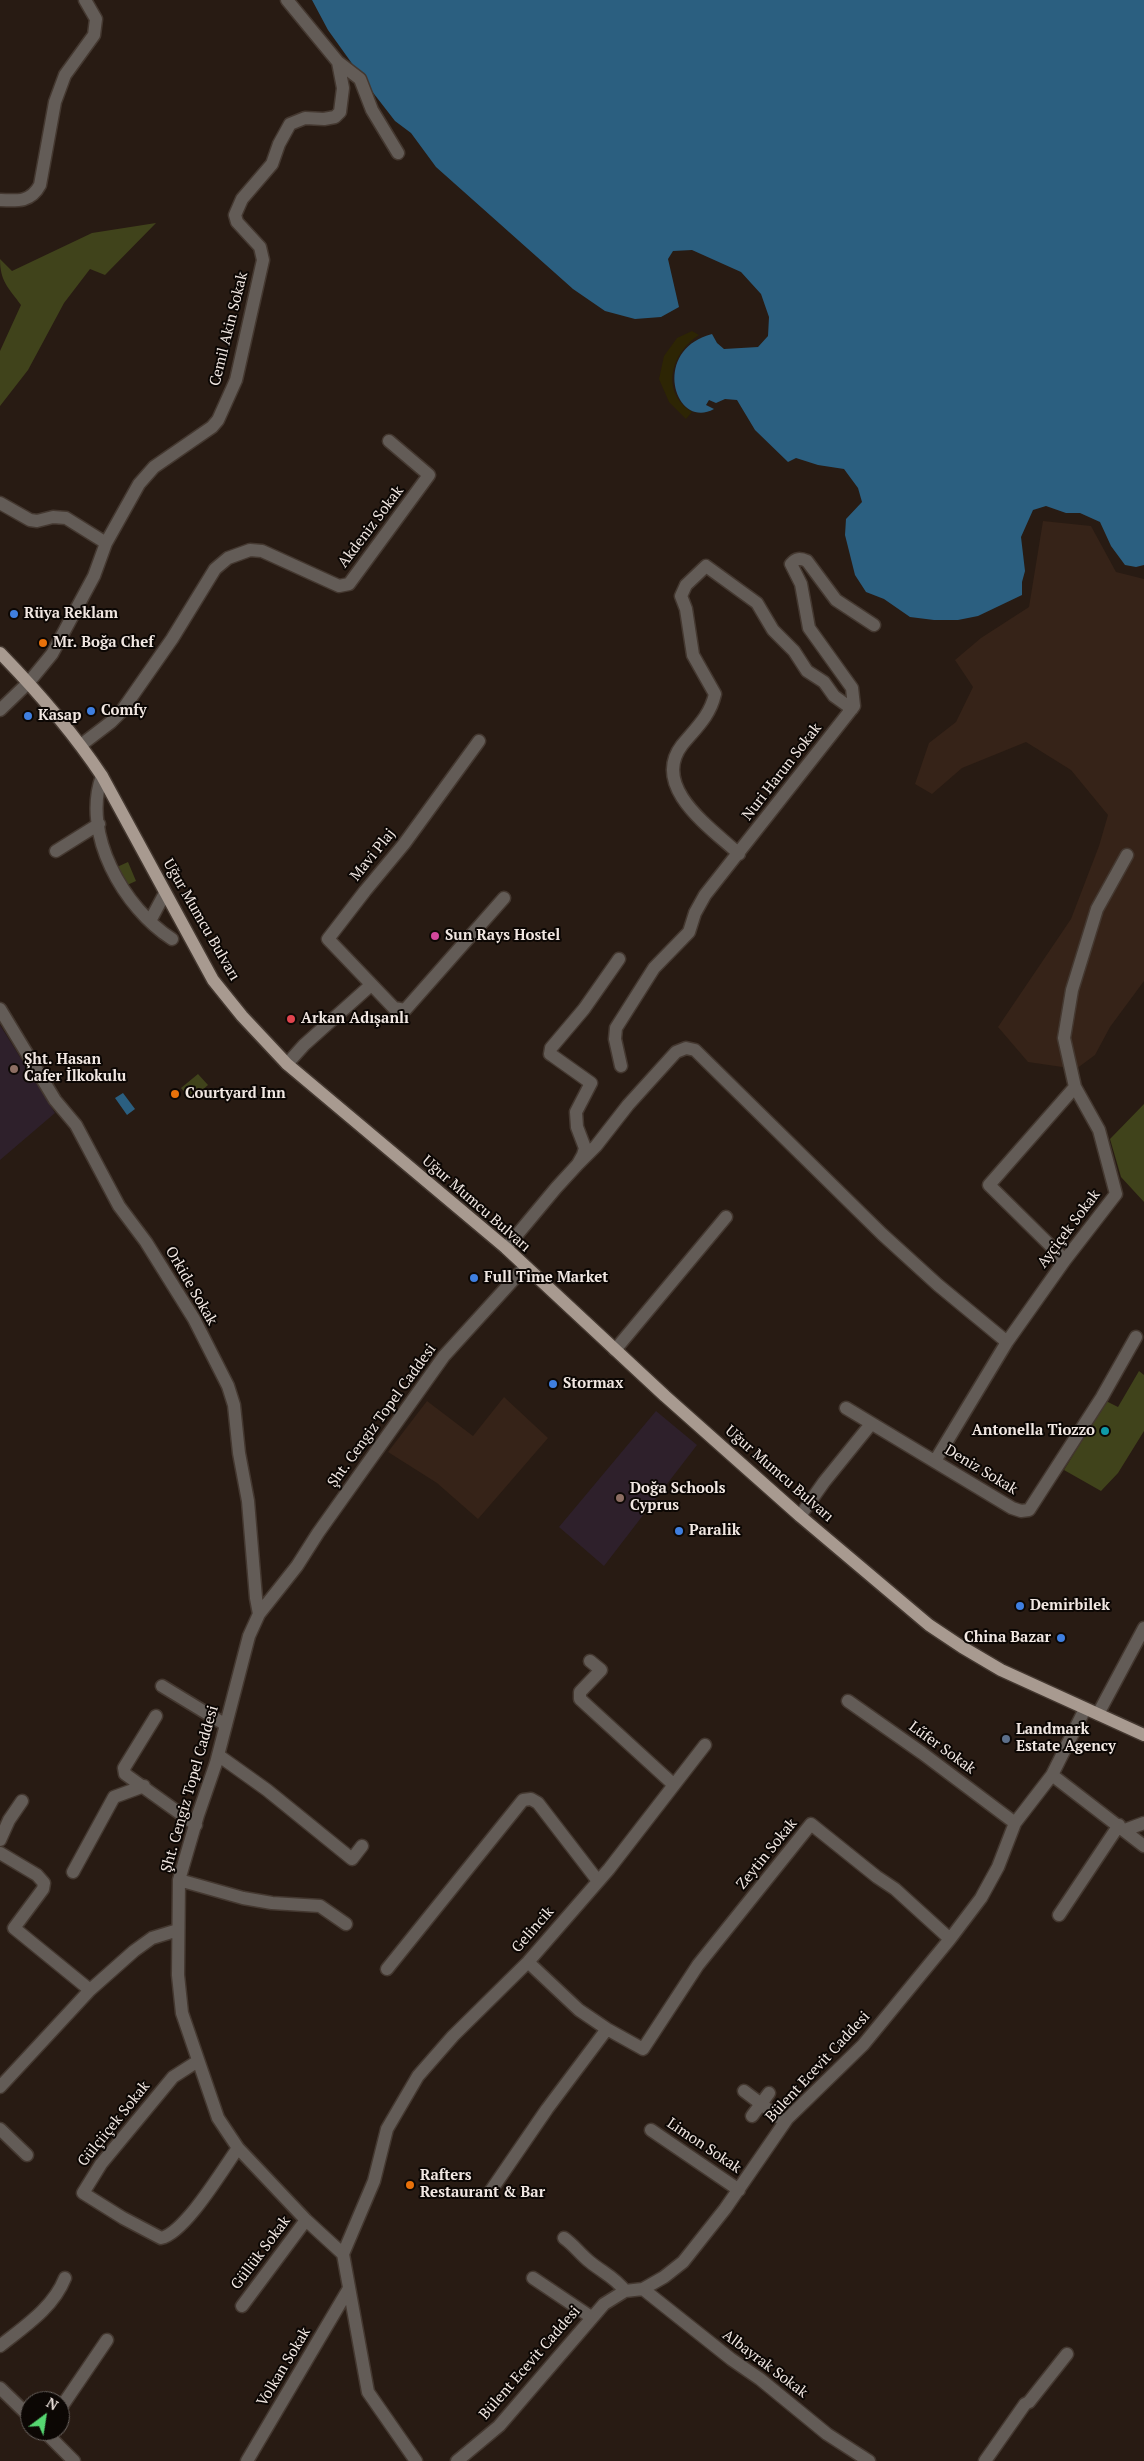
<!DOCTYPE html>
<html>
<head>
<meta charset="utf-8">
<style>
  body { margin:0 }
  #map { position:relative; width:1144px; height:2461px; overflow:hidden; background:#281b13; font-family:"PT Serif",serif }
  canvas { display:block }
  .north { position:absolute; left:20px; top:2391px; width:50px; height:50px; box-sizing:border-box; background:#0c0704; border:1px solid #68615d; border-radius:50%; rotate:31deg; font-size:14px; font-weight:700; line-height:20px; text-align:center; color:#f1e7e2 }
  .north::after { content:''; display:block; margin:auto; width:18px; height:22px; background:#56d671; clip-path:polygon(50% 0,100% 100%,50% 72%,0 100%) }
</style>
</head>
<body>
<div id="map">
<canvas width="1144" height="2461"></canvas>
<div class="north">N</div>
</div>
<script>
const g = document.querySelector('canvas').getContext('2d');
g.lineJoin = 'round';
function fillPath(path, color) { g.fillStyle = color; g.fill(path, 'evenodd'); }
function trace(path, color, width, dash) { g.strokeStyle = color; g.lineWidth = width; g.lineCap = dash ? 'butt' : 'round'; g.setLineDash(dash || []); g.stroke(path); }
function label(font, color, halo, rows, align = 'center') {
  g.font = font + ' "PT Serif",serif'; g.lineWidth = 4; g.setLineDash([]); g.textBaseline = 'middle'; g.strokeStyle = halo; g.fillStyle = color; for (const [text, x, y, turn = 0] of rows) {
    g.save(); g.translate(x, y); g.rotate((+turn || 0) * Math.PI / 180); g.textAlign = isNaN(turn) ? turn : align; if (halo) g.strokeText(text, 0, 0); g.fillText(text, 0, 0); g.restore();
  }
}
const built = new Path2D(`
  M1043 521 1091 526 1116 572 1144 579V981L1110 1027 1095 1055 1076 1069 1028 1062 998 1027 1071 919 1099 846 1108 815 1071 770 1026 742 962 768 932 794 915 784 929 743 956 722 973 687 955 660 981 638 1029 607Z
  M504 1397 548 1438 478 1519 437 1483 388 1452 427 1401 473 1436Z`);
const education = new Path2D(`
  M0 1025 55 1113 0 1160Z
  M656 1411 697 1445 604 1566 559 1527Z`);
const green = new Path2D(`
  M156 223 105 275 90 269 64 303 28 370 0 406V351L21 305C9 288 0 282 0 259L12 271 92 233Z
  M128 862 136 881 125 886 117 867Z
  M198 1074 208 1085 191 1100 181 1088Z
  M1144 1104V1202L1121 1177 1110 1139Z
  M1139 1371 1144 1375V1431L1118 1473 1101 1491 1064 1470 1106 1401 1118 1407Z`);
const sand = new Path2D(`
  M692 331 699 335C671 353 660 392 692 412L686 419 669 402 659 379 664 356 677 338Z`);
const water = new Path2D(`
  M312 0H1144V565L1136 567 1125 565 1111 546 1100 522 1080 513H1066L1046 506 1033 510 1021 537 1025 571 1022 582V595L978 616 958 620H934L910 617 884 599 866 592 855 575 845 535 846 519 862 502 858 488 844 469 818 465 796 458 788 462 755 430 737 400 725 399 716 403 709 400 706 405 714 409C675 431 650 350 712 334L717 343 724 349 758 347 768 336 769 317 761 294 741 272 692 250 673 251 668 259 679 307 661 317 635 319 605 311 573 289 436 167 411 133 395 121 371 90 328 30Z
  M123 1093 135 1109 127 1115 115 1098Z`);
const minor = new Path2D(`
  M338 62 360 79 372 110 398 153
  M0 200C18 201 31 202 40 185L55 102 65 75 94 35 96 19 85 0
  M0 503 30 520 37 521 53 517 66 518 106 543
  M0 710 29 682 52 654 94 576 106 543 139 484 154 467 212 427 218 420 236 380 263 260 260 247 237 222 235 215 242 199 272 164 279 144 290 124 305 118 324 119 335 117 340 112 343 88 338 62 287 0
  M479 741 404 844 365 891 328 939 394 1008 405 1010 504 898
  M81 745 111 722 121 712 172 639 215 569 228 558 250 550 262 551 339 586 349 584 429 475 389 441
  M102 776C81 834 124 908 172 939
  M56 851 99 824
  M739 854C711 828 650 787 682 745 696 728 710 716 715 694L693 655 686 609 681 596 686 585 706 566 757 603 773 630 794 651 807 671 824 682 834 696 852 709
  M150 921 165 893
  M0 1009 55 1100 76 1125 119 1206 146 1242 194 1319 228 1386 234 1405 239 1453 248 1501 256 1598 259 1614
  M287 1064 304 1045 371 985
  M621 1066 615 1039 616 1028 654 968 689 932 695 913 705 895 854 706 852 688 809 628 801 584 791 564C796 558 800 558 807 561L836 600 874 625
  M578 1164 596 1146 628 1105 676 1052 686 1048 695 1050 882 1234 938 1285 1007 1342
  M506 1248 556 1188 578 1164 583 1155 585 1148 577 1127 576 1112 591 1083 553 1056 550 1054 551 1048 584 1009 619 959
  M1065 1260 989 1185 1075 1087
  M615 1350 726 1217
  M846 1408 1012 1508 1021 1511 1029 1510 1102 1397 1136 1337
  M935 1461 1007 1342 1065 1260 1116 1194 1099 1130 1075 1087 1064 1038 1072 990 1097 909 1127 855
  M800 1516 824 1482 871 1424
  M162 1686 226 1725
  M848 1701 922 1753 1015 1823
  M1098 1714 1144 1628
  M156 1716 124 1768 125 1774 196 1825
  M218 1755 267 1790 352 1859 362 1846
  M1052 1775 1144 1846
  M674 1785 705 1745
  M1125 1830 1144 1823
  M0 1840 9 1820 22 1801
  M0 1853 37 1875 44 1883 43 1889 14 1928 90 1990
  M73 1872 114 1797 144 1786
  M179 1880 243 1898 272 1903 320 1906 346 1924
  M1059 1915 1119 1825
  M528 1962 579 2010 607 2029 643 2049 698 1965 811 1824 877 1877 895 1889 950 1939
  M387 1969 523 1800 531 1799 538 1803 598 1881
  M198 2061 173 2077 101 2164 83 2193 123 2218 161 2238C185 2233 223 2169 238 2148
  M0 2087 90 1990 134 1951 152 1938 178 1930
  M744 2091 785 2122
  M752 2116 769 2093
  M0 2129 27 2155
  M651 2130 739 2190
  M490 2192 547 2109 607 2029
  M564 2238C574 2245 580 2254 590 2262 602 2272 616 2278 625 2291
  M343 2254 374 2181 387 2129 418 2076 453 2036 528 1962 609 1869 674 1785 580 1699V1692L601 1670 590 1661
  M533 2278 591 2317
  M643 2289 731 2359 760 2379 827 2434 869 2461
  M242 2306 306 2220
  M0 2346C25 2326 53 2308 65 2278
  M0 2388 30 2417
  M60 2409 107 2340
  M44 2431 74 2461
  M247 2461 348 2290
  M416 2461 368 2392 343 2254 306 2220 238 2148 218 2118 182 2013 178 1975 179 1880 198 1815 216 1763 249 1636 259 1614 297 1566 318 1533 444 1356 525 1267
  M457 2461 499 2426 604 2304 625 2291 643 2289 664 2277 683 2262 725 2209 787 2119 863 2045 950 1939 981 1898 998 1867 1015 1823 1052 1775 1085 1709
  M985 2461 1025 2404 1029 2402 1067 2354`);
const major = new Path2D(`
  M0 653C38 692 72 731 102 776L213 980 242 1016 287 1064 506 1248 665 1396 800 1516 929 1625 962 1647 1001 1670 1144 1735`);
const markers = [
  [14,614,5,"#3f7fe0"],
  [43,643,5,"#e8710a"],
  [91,711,5,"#3f7fe0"],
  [28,716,5,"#3f7fe0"],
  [435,936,5,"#d1479c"],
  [291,1019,5,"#e0444e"],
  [14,1069,5,"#8d6e63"],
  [175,1094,5,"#e8710a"],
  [474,1278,5,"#3f7fe0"],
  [553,1384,5,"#3f7fe0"],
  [1105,1431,5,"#0f9aa8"],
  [620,1498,5,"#8d6e63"],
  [679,1531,5,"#3f7fe0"],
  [1020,1606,5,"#3f7fe0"],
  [1061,1638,5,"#3f7fe0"],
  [1006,1739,5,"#5c6f8a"],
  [410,2185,5,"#e8710a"]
];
const streetNames = [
  ["Cemil Akin Sokak",229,329,-76],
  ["Akdeniz Sokak",371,527,-53],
  ["Nuri Harun Sokak",782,772,-52],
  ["Mavi Plaj",373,855,-51],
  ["Uğur Mumcu Bulvarı",201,920,60],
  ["Uğur Mumcu Bulvarı",476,1204,41],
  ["Ayçiçek Sokak",1069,1229,-53],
  ["Orkide Sokak",191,1286,60],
  ["Şht. Cengiz Topel Caddesi",382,1416,-54],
  ["Deniz Sokak",981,1470,31],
  ["Uğur Mumcu Bulvarı",779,1474,41],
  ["Lűfer Sokak",942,1748,36],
  ["Şht. Cengiz Topel Caddesi",190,1789,-74],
  ["Zeytin Sokak",767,1854,-51],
  ["Gelincik",533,1930,-49],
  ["Bülent Ecevit Caddesi",818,2067,-47],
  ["Gülçiiçek Sokak",114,2124,-51],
  ["Limon Sokak",704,2146,34],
  ["Güllük Sokak",261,2253,-53],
  ["Bülent Ecevit Caddesi",530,2363,-49],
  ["Albayrak Sokak",765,2364,37],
  ["Volkan Sokak",284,2367,-59]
];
const poiNames = [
  ["Rüya Reklam",24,614],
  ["Mr. Boğa Chef",53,643],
  ["Comfy",101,711],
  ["Kasap",38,716],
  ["Sun Rays Hostel",445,936],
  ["Arkan Adışanlı",301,1019],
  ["Şht. Hasan",24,1060],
  ["Cafer İlkokulu",24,1077],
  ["Courtyard Inn",185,1094],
  ["Full Time Market",484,1278],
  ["Stormax",563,1384],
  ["Antonella Tiozzo",1095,1431,"right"],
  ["Doğa Schools",630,1489],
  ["Cyprus",630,1506],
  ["Paralik",689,1531],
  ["Demirbilek",1030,1606],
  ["China Bazar",1051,1638,"right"],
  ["Landmark",1016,1730],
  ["Estate Agency",1016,1747],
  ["Rafters",420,2176],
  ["Restaurant & Bar",420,2193]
];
fillPath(built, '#362318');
fillPath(education, '#2e202b');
fillPath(green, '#40431b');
fillPath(sand, '#2d2504');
fillPath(water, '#2b5f80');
trace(minor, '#443830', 15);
trace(major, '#443830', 15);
trace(minor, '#635c57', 12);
trace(major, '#a89a90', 12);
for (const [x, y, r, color] of markers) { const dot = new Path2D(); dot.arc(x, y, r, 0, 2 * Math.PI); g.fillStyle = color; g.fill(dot); trace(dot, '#0c0704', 2); }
label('15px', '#f1e7e2', '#0c0704', streetNames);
label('bold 15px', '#f1e7e2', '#0c0704', poiNames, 'left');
</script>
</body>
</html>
